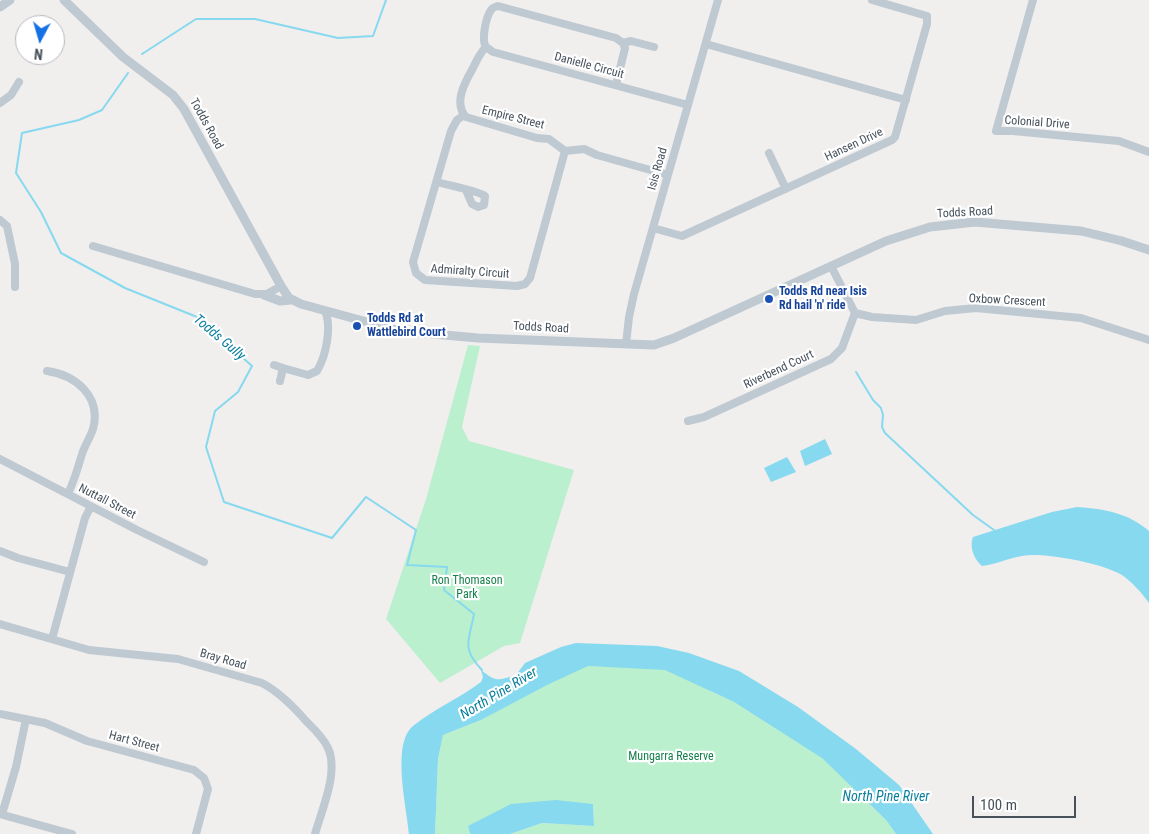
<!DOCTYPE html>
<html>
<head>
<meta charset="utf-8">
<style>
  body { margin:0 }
  #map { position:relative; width:1149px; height:834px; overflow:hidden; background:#f1eeee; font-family:"Roboto Condensed",sans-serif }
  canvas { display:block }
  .north { position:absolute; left:15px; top:15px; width:50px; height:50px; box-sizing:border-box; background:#fff; border:1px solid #b5b9be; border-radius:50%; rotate:186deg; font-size:14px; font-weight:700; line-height:20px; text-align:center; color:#46515c }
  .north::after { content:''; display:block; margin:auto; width:18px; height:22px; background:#1470e5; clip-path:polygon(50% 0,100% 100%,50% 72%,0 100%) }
  .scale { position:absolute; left:972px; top:796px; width:104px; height:22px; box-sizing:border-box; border:2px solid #46515c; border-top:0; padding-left:6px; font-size:15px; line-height:18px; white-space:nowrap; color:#46515c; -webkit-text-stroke:4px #fff; paint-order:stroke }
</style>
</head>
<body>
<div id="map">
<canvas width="1149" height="834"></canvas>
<div class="north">N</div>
<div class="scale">100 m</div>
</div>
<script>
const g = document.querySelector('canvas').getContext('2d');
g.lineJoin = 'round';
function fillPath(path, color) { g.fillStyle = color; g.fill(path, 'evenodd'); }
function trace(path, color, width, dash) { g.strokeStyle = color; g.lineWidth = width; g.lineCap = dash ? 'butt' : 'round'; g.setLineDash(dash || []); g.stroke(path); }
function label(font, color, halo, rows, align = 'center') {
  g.font = font + ' "Roboto Condensed",sans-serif'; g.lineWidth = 4.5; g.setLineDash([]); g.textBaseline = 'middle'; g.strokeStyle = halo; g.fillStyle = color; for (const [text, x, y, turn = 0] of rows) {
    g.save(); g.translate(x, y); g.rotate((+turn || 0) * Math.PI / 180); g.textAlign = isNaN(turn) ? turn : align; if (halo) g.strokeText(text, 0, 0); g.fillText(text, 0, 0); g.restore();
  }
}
const green = new Path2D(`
  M468 345 480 346 462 427 469 441 574 470 520 643 504 646 440 683 386 619 426 499Z
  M588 666 672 668 712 692 734 702 843 770 872 807 886 820 896 834H510L542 823 594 826 593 804 468 826 470 834H435L438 759 443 735 481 720 576 667Z`);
const water = new Path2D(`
  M825 439 832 454 805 466 800 451Z
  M787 457 796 472 771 482 764 468Z
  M1077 507C1105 509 1128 513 1149 531V603C1142 593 1132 582 1122 575 1101 563 1056 555 1032 555 1014 555 999 564 982 566 974 559 969 547 973 537L1052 512Z
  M576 643 657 646 689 653 739 671 798 707 856 749 899 785 933 834H896L886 820 822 758 734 702 665 670 588 666 547 685 481 720 443 735 438 759 435 834H409C407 808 391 744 413 726 432 710 460 698 481 682L483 677 481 670C497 683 498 680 516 675L525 663 561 647Z
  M556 800 593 804 594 826 542 823 510 834H470L468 826 511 804Z`);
const stream = new Path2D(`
  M142 54 196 19H255L338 38 373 36 386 0
  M128 73 102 110 79 120 22 133 16 173 41 212 61 253 125 288 197 317 252 366 238 392 215 411 206 447 224 502 332 538 366 497 416 530 407 565 447 567 444 590 474 614C469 641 461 648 482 670
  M856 372 873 400 881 408 883 415 882 427 885 433 973 515 994 530`);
const minor = new Path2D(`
  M1033 0 996 131H1013L1119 141 1149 152
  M623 43 631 41 654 47
  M706 44 906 100
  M486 47C479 54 477 60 473 68 465 82 453 103 466 117L537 138 549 139 565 151 584 149 597 155 668 175
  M486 47C481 40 486 17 491 10 493 7 495 7 498 6L616 38 623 43 625 48 616 85
  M486 47 493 52 688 105
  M0 103 11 95 19 82
  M464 115 457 120 451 131 413 262 416 273 425 280 517 286 525 284 530 278 565 151
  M769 153 786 189
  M437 182C447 185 479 191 485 196L484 205 478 207 472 204 466 190
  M0 220 7 226 15 264V287
  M653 228 682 236 892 140 895 137 927 24V16L872 0
  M93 246 255 294H267L281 286
  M831 266 855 313 872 317 916 320 945 311 976 308 1081 318 1149 340
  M626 344 629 317 634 294 718 0
  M274 365 283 368 280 381
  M283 368 308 375 317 371C326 356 332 327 325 311
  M47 371C75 375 102 396 93 429 90 438 85 445 82 454 78 468 74 481 68 494
  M688 421 704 417 831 359 842 348 855 313
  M0 459 137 530 204 562
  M0 551 18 558 70 572
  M0 624 89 650 178 659 262 683C279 692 293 706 306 721 314 729 323 737 328 748 339 772 322 809 315 834
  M52 639 85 518 91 506
  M0 714 45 723 87 741 194 770 204 778 208 789 196 834
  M0 814 72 834
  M2 814 16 767 26 719`);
const tertiary = new Path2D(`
  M64 0 123 57 173 95 184 109 281 286 289 298 301 304 400 331 478 338 654 345 674 338 886 241 930 227 975 222 1081 231 1122 241 1149 250
  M0 7 10 0
  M264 295 280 301 291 300`);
const markers = [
  [769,299,5,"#1a4fb4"],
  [357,326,5,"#1a4fb4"]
];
const streetNames = [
  ["Danielle Circuit",589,66,15],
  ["Empire Street",513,118,14],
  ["Colonial Drive",1037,123,4],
  ["Todds Road",206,124,61],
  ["Hansen Drive",854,145,-25],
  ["Isis Road",658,169,-74],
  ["Todds Road",965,213,-3],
  ["Admiralty Circuit",470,272,4],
  ["Oxbow Crescent",1007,301,3],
  ["Todds Road",541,328,3],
  ["Riverbend Court",779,370,-25],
  ["Nuttall Street",107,502,27],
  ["Bray Road",223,660,16],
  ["Hart Street",134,742,15]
];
const transitNames = [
  ["Todds Rd near Isis",779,292],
  ["Rd hail 'n' ride",779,306],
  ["Todds Rd at",367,319],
  ["Wattlebird Court",367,333]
];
const parkNames = [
  ["Ron Thomason",467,581],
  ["Park",467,595],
  ["Mungarra Reserve",671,757]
];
const waterNames = [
  ["Todds Gully",219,338,40],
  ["North Pine River",499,694,-31],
  ["North Pine River",886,797]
];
fillPath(green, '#bbf0cf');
fillPath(water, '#86d9ee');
trace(stream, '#86d9ee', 2);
trace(minor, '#bec9d1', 8);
trace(tertiary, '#bec9d1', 9);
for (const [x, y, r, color] of markers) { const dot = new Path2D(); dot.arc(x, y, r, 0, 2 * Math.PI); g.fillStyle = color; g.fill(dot); trace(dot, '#fff', 2); }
label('12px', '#46515c', '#fff', streetNames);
label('bold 12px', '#164399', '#fff', transitNames, 'left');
label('12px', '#147f49', '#fff', parkNames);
label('italic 14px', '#097f9c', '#fff', waterNames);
</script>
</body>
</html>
